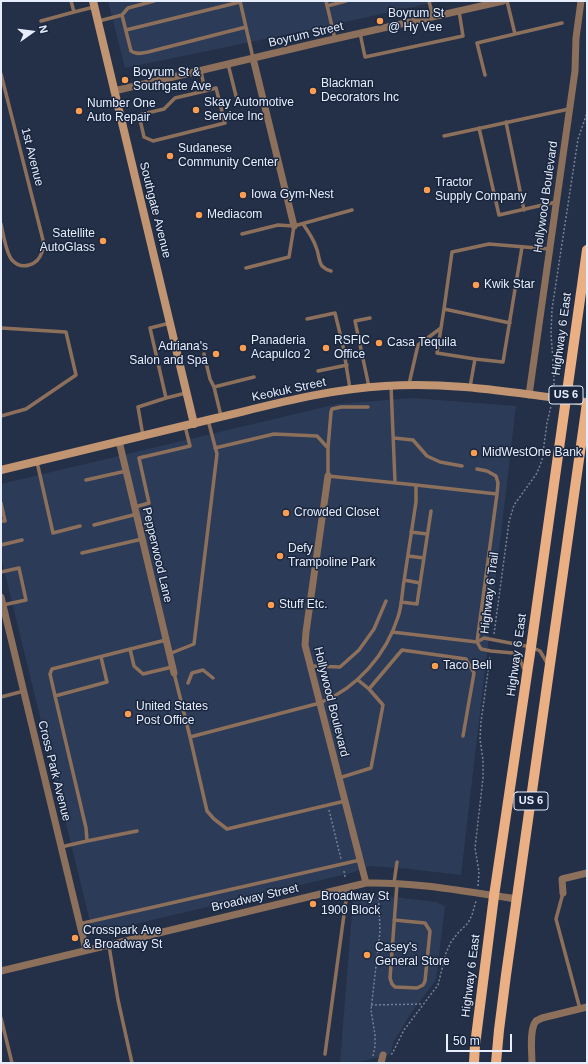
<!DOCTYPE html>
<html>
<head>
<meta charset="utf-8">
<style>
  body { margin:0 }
  #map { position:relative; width:588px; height:1064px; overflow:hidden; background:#243047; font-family:Helvetica,sans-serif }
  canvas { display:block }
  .frame { position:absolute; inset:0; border:2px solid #e6eefe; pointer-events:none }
  .north { position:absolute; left:12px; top:12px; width:40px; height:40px; -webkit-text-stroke:3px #1a263d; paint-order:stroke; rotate:76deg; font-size:11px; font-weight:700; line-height:16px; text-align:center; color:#e6eefe }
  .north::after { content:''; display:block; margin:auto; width:14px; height:18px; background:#e6eefe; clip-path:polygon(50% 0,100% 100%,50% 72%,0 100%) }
  .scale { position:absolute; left:446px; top:1034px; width:66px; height:18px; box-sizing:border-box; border:2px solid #e6eefe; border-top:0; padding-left:5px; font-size:12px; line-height:14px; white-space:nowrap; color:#e6eefe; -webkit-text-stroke:3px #1a263d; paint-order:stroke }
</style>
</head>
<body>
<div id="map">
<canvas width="588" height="1064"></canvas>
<div class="frame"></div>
<div class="north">N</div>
<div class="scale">50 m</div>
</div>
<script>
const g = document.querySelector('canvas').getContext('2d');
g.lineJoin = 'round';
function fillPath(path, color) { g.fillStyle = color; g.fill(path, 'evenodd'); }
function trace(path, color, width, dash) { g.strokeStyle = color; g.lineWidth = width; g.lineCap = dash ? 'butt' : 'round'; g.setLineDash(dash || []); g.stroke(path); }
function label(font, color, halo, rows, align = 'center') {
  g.font = font + ' Helvetica,sans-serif'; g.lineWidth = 3; g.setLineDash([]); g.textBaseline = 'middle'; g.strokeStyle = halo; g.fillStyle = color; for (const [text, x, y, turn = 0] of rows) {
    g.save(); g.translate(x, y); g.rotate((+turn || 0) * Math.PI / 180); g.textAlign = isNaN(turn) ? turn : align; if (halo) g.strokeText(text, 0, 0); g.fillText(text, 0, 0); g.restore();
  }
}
const built = new Path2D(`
  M108 1H440L318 28 125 68Z
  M412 398 516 406 461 875 410 869 371 866 351 873 93 934 1 557V484L337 404Z
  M386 896 436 902 445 906 436 980 411 1013 393 1043 391 1054 355 1063H340L353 900Z`);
const path = new Path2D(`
  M554 389V374L551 334 552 309 578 139 587 113
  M494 634 509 522 514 505 537 473 542 460 547 423 551 406
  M329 810 341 859
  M344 871 345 877
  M478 886 479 872 475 848 483 778V760L480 739 481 722 490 657
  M371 1005 423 1004
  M391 1054H392L404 1030 438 985 446 953 451 942 458 933 468 923 472 915 476 901
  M373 1056 375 1046V1035L371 1010 380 931 379 906 378 895`);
const lane = new Path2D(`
  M240 1 253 58
  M326 1 335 39
  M429 1 433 17
  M507 1 515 34 562 23
  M327 6 346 1
  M74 12 94 7
  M122 15 131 51C136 55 142 53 148 52L246 27
  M41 21 74 12 71 1
  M99 21 122 15 128 8 154 1
  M126 30 240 2
  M360 33 365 57 463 36 459 11
  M228 64 236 96
  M1 74 43 240C43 244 44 248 42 252 38 265 22 271 12 260 6 253 3 233 1 224
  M485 75 477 43 515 34
  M139 115 144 137 153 141 225 123 216 88 205 91
  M122 119 164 109 175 98 205 91 201 71
  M506 122 524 210
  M479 128 499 215 556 202
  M444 136 569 109
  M303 224C308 231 313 238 316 247 319 253 318 260 322 266 325 269 327 270 331 271
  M242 234 278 225 294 226 352 210
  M246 268 289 257 294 226
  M444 309 452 252 489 244 549 249
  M307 319 335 313 343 346 350 389
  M1 328 66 332 76 375 26 409 1 416
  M204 354 210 379 214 387
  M475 359 437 353 444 309 510 323
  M318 371 347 365
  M409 384 418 345 441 328
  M391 385 395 482
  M369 387 355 321 370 318
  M470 387 475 359 503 362 522 247
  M166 398 186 393
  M221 416 214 387 254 377
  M143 436 138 407 166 398 150 328 170 323
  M394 438 413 440 427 456 440 462 462 466
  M328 448 331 412 332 409 341 407H368
  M37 462 53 533 80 526
  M477 469 487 471 496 476 498 483 497 494
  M86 480 126 471
  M416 485 497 494 477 642 481 649 491 651 513 653 519 658 524 669
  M1 503 5 521H1
  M135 507 149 503 139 458 190 446 185 426
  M94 525 137 514
  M411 532 427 534
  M1 545 22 540
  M82 553 142 539
  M408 556 424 558
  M1 572 19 568 26 600 3 605
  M404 580 420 583
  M401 602 417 604 431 511
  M392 632 477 642 484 638 531 647 540 651 547 663
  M130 649 134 666 143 674 172 667
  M169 654 194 644 217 454 208 420
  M101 657 107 682 55 696 50 674 52 669 154 643 166 640
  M311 666 340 667 359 650 374 629 386 601
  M174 673 190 737 207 811 214 819 227 829 345 801
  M188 683 192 673 203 670 213 678
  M369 689 402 650 466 659 474 673 463 736
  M55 696 86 828 87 841 61 847
  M1 697 24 691
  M190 737 320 703C357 688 386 655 398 617 402 606 402 592 404 581 408 554 412 528 416 502V485L328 476V448L317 436 274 434 215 448
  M339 778 371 768 383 705 369 689 358 680
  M87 841 137 831
  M394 883 397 862
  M563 893 556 919 580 1009
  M394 920 425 923 430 931 425 981 423 985 417 988 395 987 392 984 390 978 397 884
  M79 924 360 860
  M109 946 118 1000 132 1063
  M1 1018 12 1063
  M325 1054 346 900 344 888`);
const street = new Path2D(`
  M253 58 294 226
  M114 91 321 42 503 1
  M529 395 575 71 576 38 581 1
  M119 441 174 673
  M328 476 306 632 305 645 366 883
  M1 597 86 950
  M563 893 562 879 587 873
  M1 971 366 883C417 882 467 892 517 899
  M381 1063 383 1055
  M532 1063C532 1053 529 1029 536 1021 538 1020 540 1019 542 1018L587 1007`);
const secondary = new Path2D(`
  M93 1 194 424
  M1 470C73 452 144 436 216 418 271 405 328 389 385 386 453 381 520 394 587 402`);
const primary = new Path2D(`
  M474 1063 475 1045 494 896 531 647 587 250
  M496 1063 499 1030 506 975 587 403`);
const markers = [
  [380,21,4,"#fb9e51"],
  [125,80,4,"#fb9e51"],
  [313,91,4,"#fb9e51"],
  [196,110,4,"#fb9e51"],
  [79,111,4,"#fb9e51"],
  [170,156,4,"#fb9e51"],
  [427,190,4,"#fb9e51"],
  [243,195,4,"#fb9e51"],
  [199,215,4,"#fb9e51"],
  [103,241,4,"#fb9e51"],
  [476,285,4,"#fb9e51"],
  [379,343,4,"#fb9e51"],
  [243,348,4,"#fb9e51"],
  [326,348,4,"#fb9e51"],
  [216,354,4,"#fb9e51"],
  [474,453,4,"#fb9e51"],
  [286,513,4,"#fb9e51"],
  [280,556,4,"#fb9e51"],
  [271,605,4,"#fb9e51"],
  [435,666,4,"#fb9e51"],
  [128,714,4,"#fb9e51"],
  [313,904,4,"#fb9e51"],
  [75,938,4,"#fb9e51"],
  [367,955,4,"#fb9e51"]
];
const shields = [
  [566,395,34],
  [531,801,34]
];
const shieldNames = [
  ["US 6",566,395],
  ["US 6",531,801]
];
const poiNames = [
  ["Boyrum St",388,14],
  ["@ Hy Vee",388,28],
  ["Boyrum St &",133,73],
  ["Southgate Ave",133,87],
  ["Blackman",321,84],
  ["Decorators Inc",321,98],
  ["Skay Automotive",204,103],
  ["Service Inc",204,117],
  ["Number One",87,104],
  ["Auto Repair",87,118],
  ["Sudanese",178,149],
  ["Community Center",178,163],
  ["Tractor",435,183],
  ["Supply Company",435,197],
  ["Iowa Gym-Nest",251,195],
  ["Mediacom",207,215],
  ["Satellite",95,234,"right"],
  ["AutoGlass",95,248,"right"],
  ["Kwik Star",484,285],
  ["Panaderia",251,341],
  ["Acapulco 2",251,355],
  ["RSFIC",334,341],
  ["Office",334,355],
  ["Casa Tequila",387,343],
  ["Adriana's",208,347,"right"],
  ["Salon and Spa",208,361,"right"],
  ["MidWestOne Bank",482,453],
  ["Crowded Closet",294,513],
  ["Defy",288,549],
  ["Trampoline Park",288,563],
  ["Stuff Etc.",279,605],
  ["Taco Bell",443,666],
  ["United States",136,707],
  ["Post Office",136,721],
  ["Broadway St",321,897],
  ["1900 Block",321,911],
  ["Crosspark Ave",83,931],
  ["& Broadway St",83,945],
  ["Casey's",375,948],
  ["General Store",375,962]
];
const streetNames = [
  ["Boyrum Street",306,35,-13],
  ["1st Avenue",32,157,76],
  ["Hollywood Boulevard",546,197,-82],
  ["Southgate Avenue",155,210,76],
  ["Highway 6 East",562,334,-82],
  ["Keokuk Street",289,390,-12],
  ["Pepperwood Lane",157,555,77],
  ["Highway 6 Trail",490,593,-83],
  ["Highway 6 East",517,655,-82],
  ["Hollywood Boulevard",331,702,76],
  ["Cross Park Avenue",54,771,76],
  ["Broadway Street",255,898,-13],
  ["Highway 6 East",471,976,-83]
];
fillPath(built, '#2c3b57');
trace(path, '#768195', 1.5, [2, 2]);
trace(lane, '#8d705b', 3.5);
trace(street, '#8d705b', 7);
trace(secondary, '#c19472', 8);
trace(primary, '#eaaf83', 10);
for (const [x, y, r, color] of markers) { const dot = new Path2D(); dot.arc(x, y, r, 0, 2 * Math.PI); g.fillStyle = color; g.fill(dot); trace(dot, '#1a263d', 1.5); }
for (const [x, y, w] of shields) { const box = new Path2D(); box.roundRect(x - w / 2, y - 9, w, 18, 3); g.fillStyle = '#1a263d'; g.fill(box); trace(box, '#e6eefe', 1); }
label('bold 11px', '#e6eefe', null, shieldNames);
label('12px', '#e6eefe', '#1a263d', poiNames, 'left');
label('12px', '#e6eefe', '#1a263d', streetNames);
</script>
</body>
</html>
